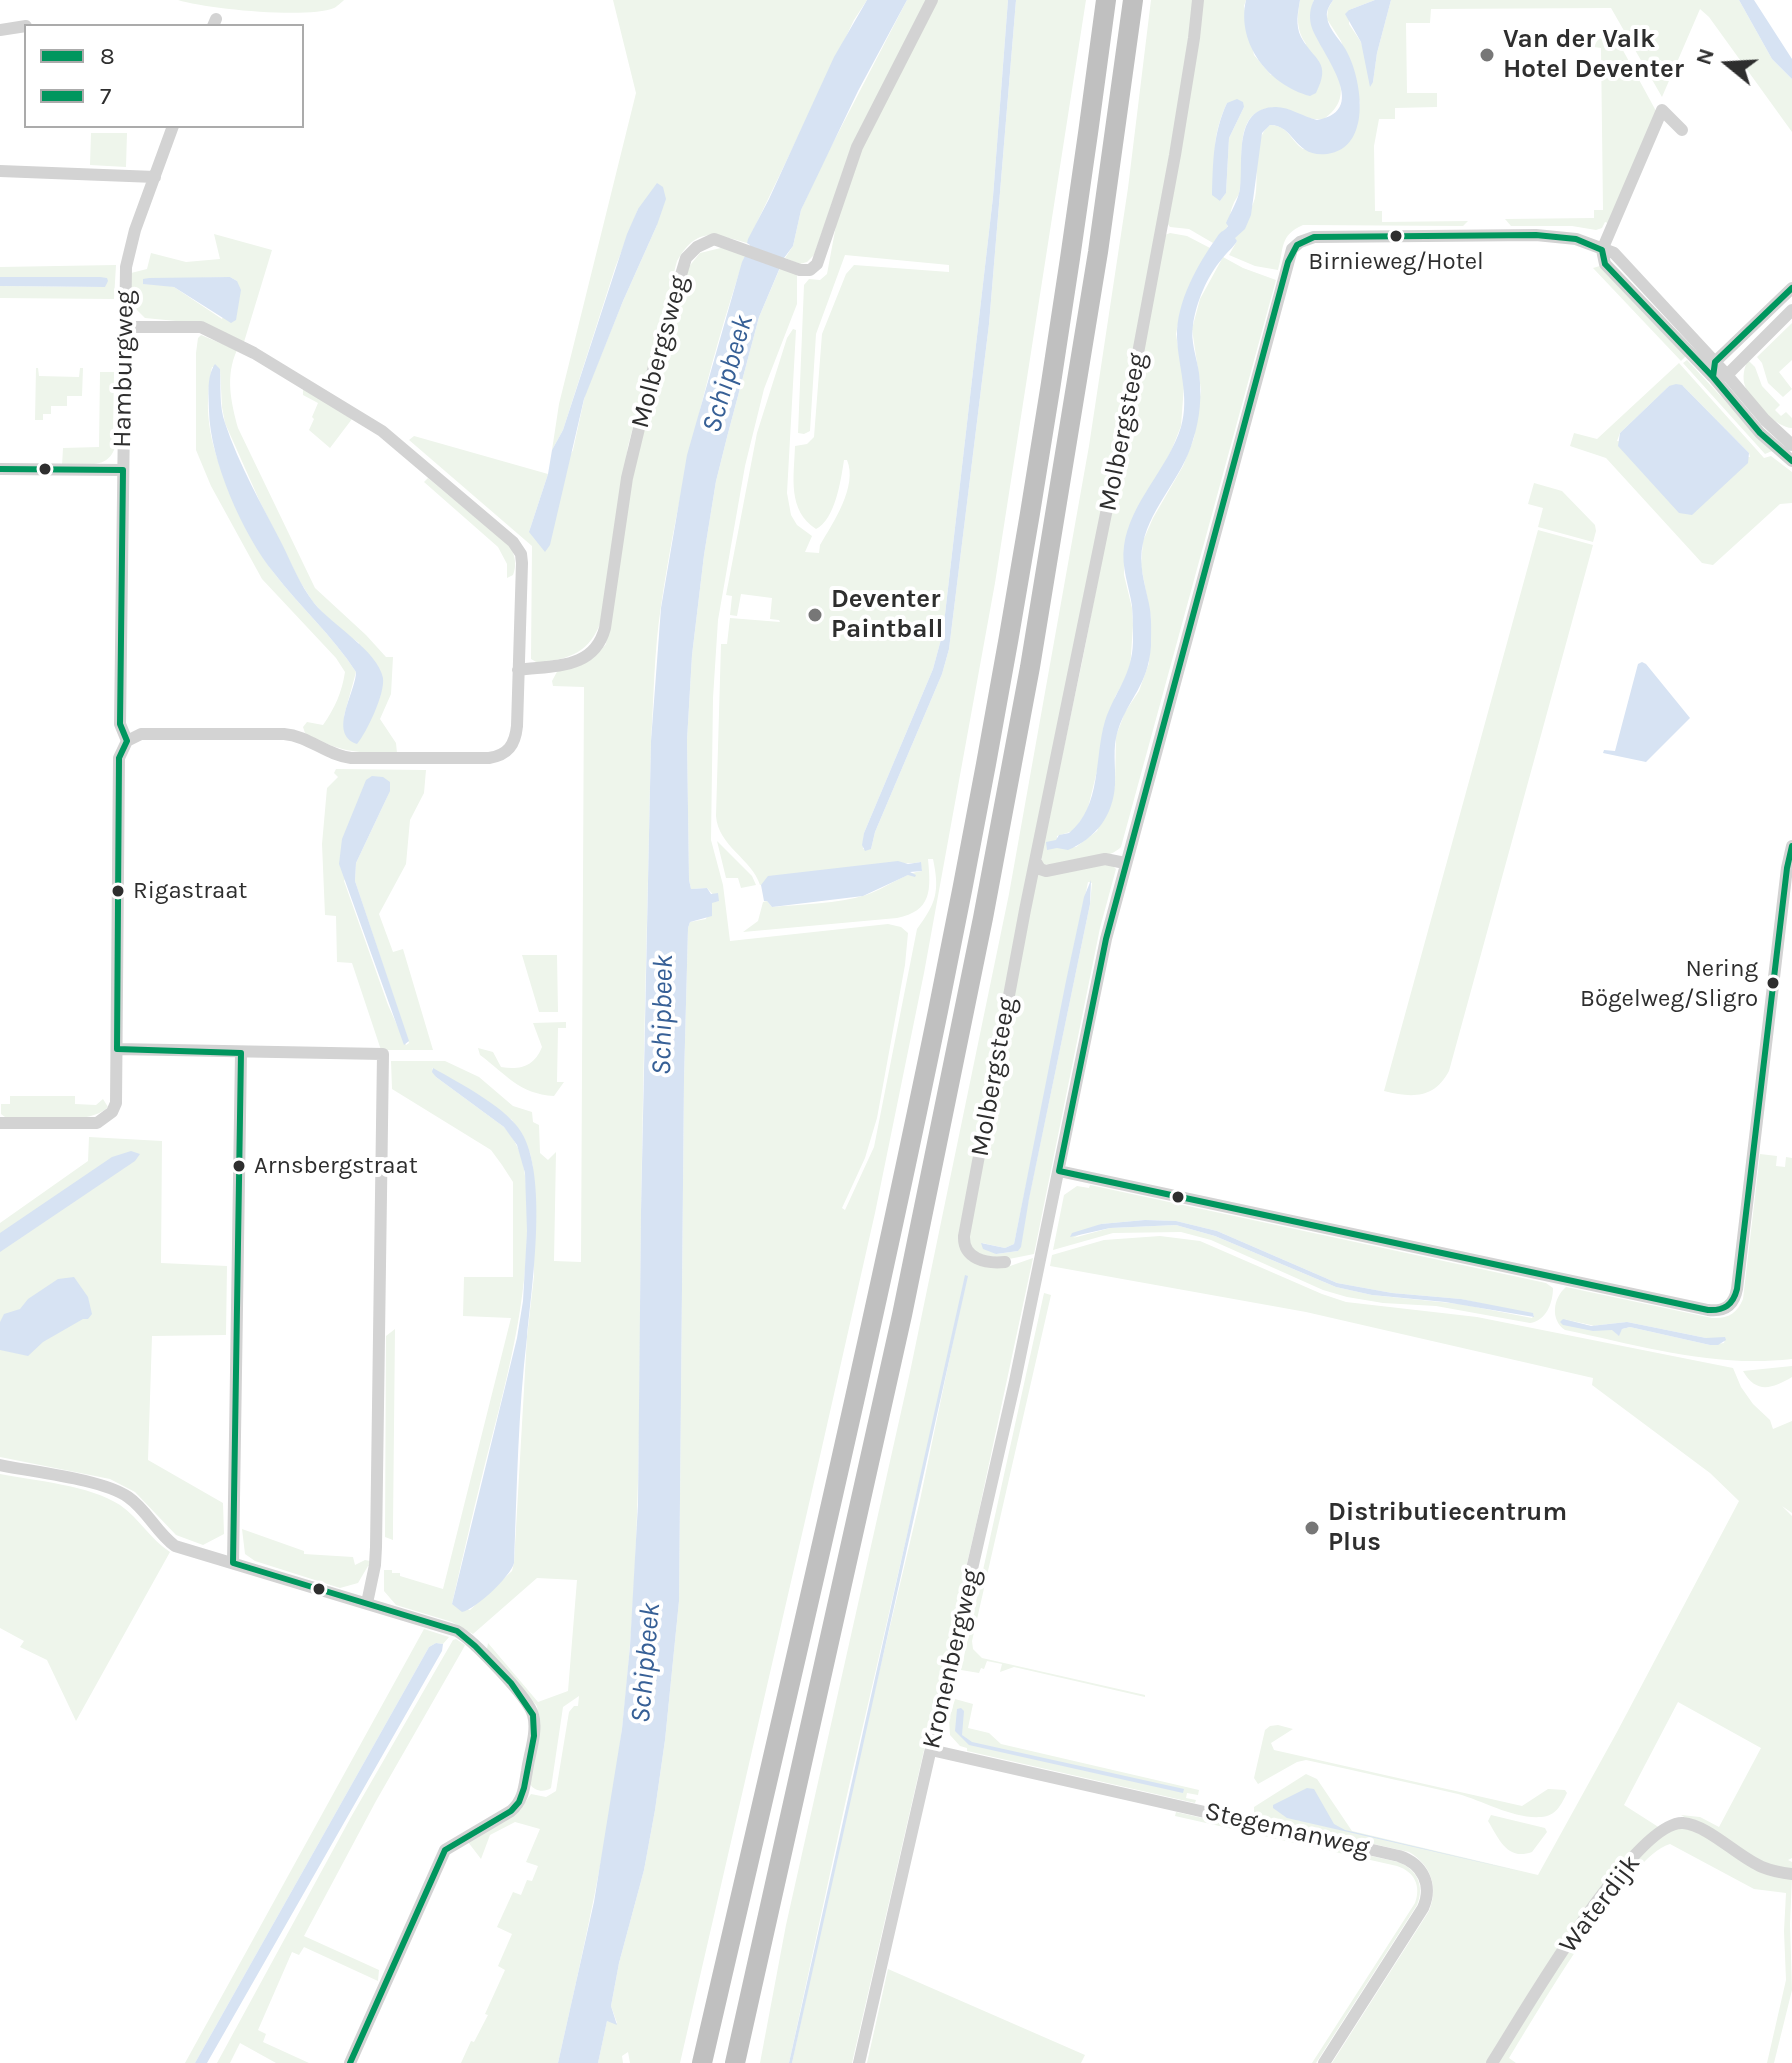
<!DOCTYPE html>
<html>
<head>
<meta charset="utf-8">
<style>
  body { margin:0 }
  #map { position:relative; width:1792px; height:2063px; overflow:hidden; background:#fff; font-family:Karla,sans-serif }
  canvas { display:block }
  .legend { position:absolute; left:24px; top:24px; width:280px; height:104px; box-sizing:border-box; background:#fff; border:2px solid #ababab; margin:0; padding:10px 14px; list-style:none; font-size:24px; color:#2e2e2e }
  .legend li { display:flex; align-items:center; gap:16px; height:40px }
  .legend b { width:40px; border:2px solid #ababab }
  .north { position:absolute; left:1688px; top:24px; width:80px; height:80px; -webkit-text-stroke:6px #fff; paint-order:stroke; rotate:288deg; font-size:22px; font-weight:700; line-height:32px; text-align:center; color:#2e2e2e }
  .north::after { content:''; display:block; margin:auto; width:28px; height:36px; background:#2e2e2e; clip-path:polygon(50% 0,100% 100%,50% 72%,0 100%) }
</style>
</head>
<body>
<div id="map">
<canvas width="1792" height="2063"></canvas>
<ul class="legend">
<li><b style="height:10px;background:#00965e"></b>8</li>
<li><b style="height:10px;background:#00965e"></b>7</li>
</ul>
<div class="north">N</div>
</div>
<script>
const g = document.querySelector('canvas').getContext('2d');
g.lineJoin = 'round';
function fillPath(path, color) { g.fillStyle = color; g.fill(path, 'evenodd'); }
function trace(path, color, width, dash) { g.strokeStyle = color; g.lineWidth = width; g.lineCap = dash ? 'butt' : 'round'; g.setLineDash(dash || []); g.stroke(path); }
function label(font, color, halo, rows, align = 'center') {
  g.font = font + ' Karla,sans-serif'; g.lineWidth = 8; g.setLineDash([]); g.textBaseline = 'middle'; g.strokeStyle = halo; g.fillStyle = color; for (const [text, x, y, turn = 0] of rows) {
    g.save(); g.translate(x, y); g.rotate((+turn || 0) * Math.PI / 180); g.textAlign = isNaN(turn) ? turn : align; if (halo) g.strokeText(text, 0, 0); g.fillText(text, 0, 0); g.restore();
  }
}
const green = new Path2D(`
  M178 0H344C343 1 335 8 334 8 308 19 206 9 178 0Z
  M613 0H867L854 20 747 243C714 234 697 226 677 261L628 446 602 619C589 654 571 658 538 663L531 659 532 546 409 440 414 436 548 474 529 532 573 450 585 395 623 301 657 225 638 209 615 268 563 430 552 450 559 404 636 93Z
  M907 0H927L848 157 814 255 807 262 800 264 785 258 793 246 801 210 820 168Z
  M936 0H1008L993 197 943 632 933 669 864 833 863 849H871L875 832 942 674 949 649 989 324 1016 0H1086L995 583 924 973 875 1213 820 1456 680 2063H630L628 2052 622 2056 623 2063H598L607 2021 617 2023 611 2006 619 1963 644 1870 655 1810 665 1740 679 1601 684 1079 688 928 690 922 706 919 712 902 719 901 707 888 691 889 689 880 687 740 692 655 704 555 716 481 727 437 759 317 780 268 795 273 797 276V304L764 389 745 466 718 620 713 698 711 840 723 885 730 941 888 924 901 927 908 933 905 965 877 1118 865 1158 842 1208 845 1210 874 1147 917 929C936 903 940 892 933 859H928C931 890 932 911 897 918L743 932 758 921 763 902 767 901 772 907C802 904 837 904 866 895 885 889 904 873 922 871L920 862C907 865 897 861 884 863 842 869 801 877 760 885 752 859 718 846 716 816L721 644H727L730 618 780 622 779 620 770 619 772 598 741 594 737 616 730 615 732 596 726 595 757 433 787 338 793 329 796 330 787 493 791 515 797 525 812 536 805 552 819 553 820 545C833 523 858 486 847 460H844C841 480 835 520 816 529 787 510 794 477 795 446L807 444 814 437 822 334 846 274 854 265 949 272V265L845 255 816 334 810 431 804 434 798 433 804 285 809 279 820 280 827 274 837 220 856 159Z
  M1151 0H1194L1192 25 1152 260 963 1249 1010 1266 1033 1258 977 1520 852 2063H792L850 1795 920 1500 967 1275 847 1795 789 2063H760L786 1925 910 1372 1009 894 1089 446 1128 188Z
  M1202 0H1246L1244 6 1254 55 1271 75 1306 44C1296 30 1297 16 1300 0H1314C1296 41 1374 83 1324 119 1305 122 1290 105 1270 108 1229 113 1247 169 1239 194 1237 198 1234 201 1233 205 1229 213 1231 222 1226 229 1222 235 1217 237 1213 243L1189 229 1170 227 1167 223ZM1227 103 1244 107 1229 138 1226 193 1220 201C1214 163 1210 139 1227 103Z
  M1333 0H1375L1349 10V24L1361 42 1373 82 1377 53 1391 0H1739L1772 59 1792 79V132L1709 17 1700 9 1662 97 1611 8 1431 9 1430 23H1406L1407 93H1437V107L1395 108V119H1379L1374 146 1375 211H1382V222L1468 221 1463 226 1303 225C1279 235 1284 250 1278 270L1255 266 1229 255 1237 241 1234 238C1241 226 1251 212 1255 198 1260 175 1250 141 1270 125 1288 125 1290 140 1303 149L1357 127 1360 103 1341 41 1327 19 1328 9Z
  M1607 37 1619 43 1656 111 1608 223 1605 222 1602 228 1596 230 1572 226H1511L1505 219 1594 218V210H1603L1601 48 1594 47 1598 39Z
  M91 133H127L126 167 90 165Z
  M1170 233 1187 236 1210 248 1192 280 1179 319 1176 334 1184 385 1181 426 1172 449 1124 546V575L1132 608 1133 625 1130 670 1115 697 1087 812 1073 831 1057 836V848L1076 847 1097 831 1115 786 1116 736 1125 712 1139 691 1149 663 1151 618 1141 565 1143 541 1153 518 1183 466 1194 438 1201 390 1192 329 1200 299 1223 257 1243 268 1276 280 1121 847C1109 860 1060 868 1043 864L1041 857 1082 662 1165 235Z
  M214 234 272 250 244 342 197 323 145 318 134 307 133 295H130L131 273 147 269 151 253 186 262 220 259ZM230 277 237 281 222 319 174 287 143 280Z
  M725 247 745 255C707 369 679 487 661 606 654 651 654 696 651 741 648 899 643 1057 641 1215 639 1386 642 1558 622 1729 608 1842 583 1952 558 2063H461L471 2041 474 2042 488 2015 485 2014 505 1970 498 1966 512 1934 497 1927 513 1892 521 1895 527 1880 532 1881 538 1866 526 1862 540 1829 515 1822 490 1835 481 1859 468 1842 520 1810 531 1794 546 1797 556 1791 569 1712 574 1706H578L579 1696 563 1707 551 1788C544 1793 534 1791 530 1784L539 1719 537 1706 487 1649 488 1643 538 1702 568 1691 577 1580 537 1578 473 1634 452 1622 396 1605 384 1591V1570H392V1573H400V1576L443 1589 511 1318 463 1316 464 1277H513V1182L502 1165 491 1150 392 1089 391 1061H445L479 1077 513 1106 532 1112 533 1122 539 1125 540 1153 548 1160 556 1152 554 1261 581 1262 584 687 553 686 552 681 558 670C580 666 592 661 606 644L633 472 651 394 687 269 700 253ZM432 1068 512 1120 530 1153 533 1167 534 1276 527 1337 514 1563 512 1571 470 1610 452 1604C462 1560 472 1516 483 1472 505 1385 529 1304 527 1213 526 1181 527 1152 504 1127L436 1077Z
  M116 265 114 299 0 298V286L105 287 107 278 0 277V267Z
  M1600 266 1686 356 1681 361 1593 268Z
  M1792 323V360L1779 372 1792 389 1783 397 1768 383 1762 363 1757 357Z
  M201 335 237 350C225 376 231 402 238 428L315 588 366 635 386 657H393L391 694 380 719 396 743 397 753C358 753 340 753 305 733L303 727 307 722 323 725C335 708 342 692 345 672L336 658 262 579 211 486 196 450V353L198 338ZM212 367 220 369 222 407 225 423 260 502 299 580 313 602 335 626 359 643 357 744 344 716 356 672C333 636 300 607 274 573 259 554 248 531 238 509 216 460 200 423 212 367Z
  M1687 360 1772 451 1765 454 1683 363Z
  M1748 360 1755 367 1762 386 1780 405 1775 410 1781 416 1786 412 1792 418V428C1777 428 1749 400 1745 386 1742 377 1744 368 1748 360Z
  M1679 363 1764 458 1771 456 1792 472V503L1780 504 1713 565 1702 563 1606 458 1570 446 1574 433 1597 439ZM1669 386H1683L1749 453 1750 457 1617 441 1620 433Z
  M36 368H38L39 376 79 377 80 368H83L82 396H67V406H51V414H43V420H35Z
  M100 372H114L113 436 116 441C115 455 106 464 92 464L91 466H62L63 448 99 447Z
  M303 389 352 419 330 448 309 430 314 419 312 417 318 403 303 395Z
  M428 478 510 546C515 555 517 565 513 575L507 578V564L498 547 424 482Z
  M1534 483 1562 491 1595 525 1596 531 1593 542 1538 527 1543 508 1528 504Z
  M1538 530 1593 545 1449 1071C1434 1099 1412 1098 1384 1091Z
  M336 769 426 770 424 793 410 820 406 864 379 914 393 952 403 949 433 1050H381L352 963 337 962 336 916 325 915 322 844 327 788 338 777 334 773ZM390 791 356 863 355 881 409 1043 406 1045 388 1005 344 881Z
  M717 841 752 876 756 885 741 888 738 878H726Z
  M1099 863 1113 866 1116 869 1100 928 1034 1254 1009 1259 975 1254 967 1243 1037 874ZM1088 882 1092 883 1090 904 1018 1251 996 1254 982 1243 1005 1248 1014 1244Z
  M522 955H557L558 1012H539Z
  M566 1022V1028H558L557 1082H564L554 1096C519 1094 506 1074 480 1055L478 1048 493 1052 501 1067C520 1070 534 1067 542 1047L533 1023Z
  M10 1096H75V1104L96 1105 103 1099 108 1107C90 1126 31 1118 5 1117L1 1114V1104H10Z
  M89 1137 162 1141 161 1263 227 1266 226 1335 152 1336 148 1460 223 1503 224 1534 203 1545 176 1535 135 1492 110 1479 0 1457V1223L88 1161Z
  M1760 1154 1777 1156 1776 1166 1785 1167 1786 1157 1792 1158V1359C1713 1368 1642 1346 1565 1330 1550 1320 1553 1298 1566 1287L1712 1318C1727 1319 1737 1314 1743 1299ZM1563 1319 1591 1326 1627 1322 1706 1338H1725L1724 1343 1710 1345 1630 1327 1622 1329 1618 1335 1614 1330Z
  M1090 1185 1546 1283 1553 1288C1553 1303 1546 1321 1530 1323L1436 1306 1383 1303 1347 1297 1323 1290 1211 1240 1181 1232 1113 1233 1053 1250 1064 1195 1077 1186 1089 1188ZM1145 1220 1176 1221 1217 1231 1337 1283 1392 1293 1461 1299 1534 1315 1532 1318 1460 1304 1372 1295 1336 1287 1215 1236 1176 1225 1110 1228 1073 1238 1101 1224Z
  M1160 1236 1200 1241 1322 1294 1346 1302 1477 1317 1733 1368 1741 1387 1753 1404 1770 1420 1773 1429 1792 1421V1513L1782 1506 1792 1516V1858L1788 1860 1792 1862V1871L1772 1868 1681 1815 1700 1817 1719 1827 1761 1748 1678 1702 1624 1805 1660 1828 1617 1871 1489 2063H1332L1429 1911C1439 1887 1431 1865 1409 1852L1254 1817V1807L1306 1774 1317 1779 1352 1831 1538 1875 1617 1732 1739 1501 1710 1473 1592 1385 1593 1378 1306 1312 1050 1266 1052 1255 1104 1240Z
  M1044 1293 1051 1295 972 1641 973 1649 982 1658 1145 1695V1697L1014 1667 1000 1672 1002 1664 987 1661 984 1669 981 1668 979 1673 961 1670Z
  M395 1329 393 1525V1540L385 1537 386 1336Z
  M1792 1366V1377C1772 1389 1756 1394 1743 1371Z
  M0 1474C36 1481 89 1485 120 1505 139 1518 150 1539 170 1552L76 1721 47 1660 20 1647 24 1641 0 1628Z
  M242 1529 304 1551V1554L353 1557 355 1565 365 1560 370 1561 371 1566H368L358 1583 340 1588 255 1561 245 1554Z
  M424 1629 449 1637 443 1644 436 1643 429 1647 195 2063H185Z
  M456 1639 465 1645 463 1649 376 1801 304 1936 379 1970 378 1981 304 1947 299 1955 292 1952 258 2030 266 2034 263 2042 309 2063H276L240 2043 230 2063H217L351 1817 453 1640Z
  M955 1699 973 1704 968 1728 989 1733 1001 1744 1199 1790 1198 1795 1187 1793 1186 1798 1196 1800 1195 1803 967 1751V1748L960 1746 950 1735 949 1720Z
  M1278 1725 1293 1729 1271 1743 1274 1750 1522 1806 1548 1789 1565 1790 1567 1793C1561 1805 1556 1816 1541 1817 1513 1819 1484 1801 1458 1794 1407 1782 1356 1771 1306 1760L1297 1762 1258 1784 1254 1778 1265 1730 1270 1726Z
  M1176 1812 1398 1862C1417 1869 1425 1886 1417 1905L1316 2063H1312L1415 1903C1421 1886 1415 1872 1397 1866L1175 1816Z
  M1491 1815 1545 1828 1547 1832 1532 1852C1507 1861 1499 1839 1488 1821Z
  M1682 1826 1792 1877 1790 1924 1792 1990 1774 2063H1767L1786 1980 1784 1931 1786 1893 1754 1889 1670 1844C1628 1855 1536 2015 1509 2058L1516 2063H1495L1587 1916 1661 1834Z
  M888 1969 1085 2055 1081 2063H867Z`);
const water = new Path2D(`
  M867 0H907L858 91 801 210 793 246 784 258 759 317 727 437 716 481 704 555 692 655 687 740 689 880 691 889 707 888 711 894 718 893 719 901 712 903V916L690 922 688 928 684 1079 679 1601 665 1740 655 1810 644 1870 619 1963 611 2006 617 2025 607 2021 598 2063H558L594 1902 622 1729 630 1646 638 1504 641 1211 651 741 661 608 687 455 742 262 750 245 747 243 748 239 769 199 834 57Z
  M1008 0H1016L989 324 949 649 942 674 875 832 871 849 865 851 862 845 864 833 933 669 943 632 993 197Z
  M1246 0H1300C1298 12 1295 25 1301 37 1314 61 1332 61 1316 93L1310 96C1269 85 1236 44 1246 0Z
  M1314 0H1333C1330 5 1326 10 1327 17 1328 30 1343 42 1348 54 1362 82 1372 148 1327 154 1294 158 1295 125 1270 125L1262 133 1251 215 1245 229 1235 238 1237 241C1233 248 1227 252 1222 259 1207 276 1196 303 1193 325 1190 341 1197 358 1199 373 1202 396 1200 418 1193 440 1183 477 1151 506 1143 543 1138 564 1145 584 1149 604 1152 617 1151 632 1151 646 1148 686 1129 697 1118 730 1112 748 1116 766 1115 785 1113 816 1096 838 1068 850L1057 848 1047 850 1046 842 1056 840 1059 835 1069 833C1102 806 1094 758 1105 721 1115 691 1132 676 1133 642 1133 630 1133 618 1132 606 1129 586 1121 567 1124 546 1130 502 1168 469 1181 427 1190 396 1178 367 1177 337 1176 302 1198 264 1217 237 1222 229 1223 233 1228 226L1226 223C1231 212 1238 200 1240 189 1244 162 1232 107 1276 107 1289 107 1304 117 1317 120 1374 110 1317 49 1311 25 1309 16 1310 8 1314 0Z
  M1375 0H1391L1377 53 1373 82 1370 87 1361 42 1345 14 1349 10Z
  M1739 0H1754L1792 59V79L1772 59Z
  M1237 99 1243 102 1244 107 1229 138 1226 193 1220 201 1212 195C1213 162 1213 133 1227 103Z
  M657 183 663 187 666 199 657 225 623 301 584 399 550 545 545 552 529 532 548 474 552 450 563 430 627 234 638 209Z
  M0 277H100L107 278 108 281 105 287 0 286Z
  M230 277 237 281 241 290 236 320 231 323 174 287 143 284V279L149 278Z
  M215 364 220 369C221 387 219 406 225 423 239 465 262 505 282 544 292 564 300 585 314 603 332 625 378 651 383 678 385 694 367 732 357 744 327 734 356 692 356 672 333 636 300 607 274 573 243 535 210 460 209 411 209 396 206 377 215 364Z
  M1676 384 1682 385 1749 453 1748 463 1692 515 1679 513 1618 446 1620 433 1669 386Z
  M1642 662 1646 664 1690 718 1646 762 1603 753 1604 750 1615 751 1638 664Z
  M372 776 383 777 390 782V791L356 863 355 881 409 1041 404 1045 339 864 342 839 366 780Z
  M898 861 908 864 921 862 922 871 910 872 916 875 915 877 908 875 863 896 772 907 767 901H764L761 885 768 876Z
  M1091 880 1090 904 1029 1199 1021 1247 1018 1251 996 1254 983 1249 981 1243 1005 1248 1014 1244 1066 981 1084 897Z
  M433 1068C459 1083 511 1109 524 1137 547 1184 532 1285 527 1337 518 1412 517 1488 514 1563 511 1576 475 1610 462 1612L452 1604 517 1338 523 1301 527 1231 525 1173 517 1145 504 1127 436 1077 432 1072Z
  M131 1151 140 1154 135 1161 0 1252V1233L112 1157Z
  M1145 1220 1176 1221 1217 1231 1337 1283 1392 1293 1461 1299 1533 1313 1534 1317 1445 1302 1372 1295 1336 1287 1215 1236 1176 1225 1110 1228 1070 1237 1072 1233 1101 1224Z
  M965 1275 968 1276 792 2063H789Z
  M74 1277 88 1297 92 1314 88 1319H83L43 1342 28 1356 0 1350V1322L4 1314 20 1309 28 1299 58 1279Z
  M1563 1319 1591 1326 1627 1322 1706 1338 1725 1337 1726 1340 1718 1345H1710L1630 1327 1622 1329 1619 1336 1612 1330 1593 1331 1563 1325 1560 1322Z
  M436 1643 443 1644 442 1651 207 2063H195L429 1647Z
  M961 1708 964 1711 962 1735 972 1742 1184 1789 1183 1793 969 1745 955 1731 957 1709Z
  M1307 1788 1314 1789 1334 1824 1345 1830 1523 1872 1287 1818 1273 1808V1805Z`);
const minor = new Path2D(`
  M213 26 216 19
  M0 30 26 26
  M1682 130 1662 110 1602 250 1605 264 1713 377 1760 433 1792 461
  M0 171 155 177
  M124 327H201L254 353 382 431 513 542 521 554 522 563 517 726C515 745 508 755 489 758H351C326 755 309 736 284 734H141L127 741
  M1714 370 1715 362 1792 288
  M1720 376 1727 375 1792 310
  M0 469 123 470
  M518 670C554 665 594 670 605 628L627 478 655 362 686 258 697 247 714 239 800 270H810L817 264 857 147 932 0
  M127 741 120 724 126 267 135 230 173 126
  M1036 862 1040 869 1046 871 1105 859 1125 863
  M117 1049 383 1054 376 1547 375 1565 367 1603
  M0 1123H97L112 1112 116 1103 119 758 127 741
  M1059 1171 1708 1310C1725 1312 1734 1305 1737 1289L1787 868 1792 846
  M1005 1262C986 1264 963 1259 964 1236L1025 910 1130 396 1175 155 1194 38 1198 0
  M0 1465C33 1472 102 1479 128 1497 147 1510 156 1532 175 1546L457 1631C473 1640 529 1698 533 1715 538 1731 529 1755 527 1771 524 1787 524 1800 511 1811L445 1850 350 2063
  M233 1563 241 1053
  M931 1750 1399 1856C1423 1864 1433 1885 1423 1908L1324 2063
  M859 2063 1015 1381 1106 939 1292 249 1300 242 1314 237 1536 235 1576 239 1614 253 1727 375 1765 420 1792 445
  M1492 2063C1519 2021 1634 1820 1683 1823 1708 1825 1738 1857 1762 1867 1772 1871 1782 1873 1792 1874`);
const highway = new Path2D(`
  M702 2063C783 1713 866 1363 938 1011 1006 678 1062 337 1106 0
  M735 2063 902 1315 983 918 1030 667 1098 252 1133 0`);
const bus1 = new Path2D(`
  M1713 377 1715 362 1792 288
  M1792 461 1760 433 1713 377 1605 264 1602 250 1576 239 1536 235 1314 237 1297 245 1288 262 1106 939 1059 1171 1708 1310C1724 1311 1733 1305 1737 1289L1787 868 1792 846`);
const bus2 = new Path2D(`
  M0 469 123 470 120 724 127 741 119 758 117 1049 241 1053 233 1563 457 1631 475 1646 511 1683 533 1715 534 1736 524 1788 519 1802 511 1811 445 1850 350 2063`);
const markers = [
  [1487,55,8,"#777"],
  [1396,236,7,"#2e2e2e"],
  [45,469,7,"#2e2e2e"],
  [815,615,8,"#777"],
  [118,891,7,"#2e2e2e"],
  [1773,983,7,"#2e2e2e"],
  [239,1166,7,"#2e2e2e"],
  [1178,1197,7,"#2e2e2e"],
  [1312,1528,8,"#777"],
  [319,1589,7,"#2e2e2e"]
];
const busNames = [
  ["Birnieweg/Hotel",1396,262,"center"],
  ["Rigastraat",133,891],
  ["Nering",1758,969,"right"],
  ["Bögelweg/Sligro",1758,999,"right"],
  ["Arnsbergstraat",254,1166]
];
const poiNames = [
  ["Van der Valk",1503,40],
  ["Hotel Deventer",1503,70],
  ["Deventer",831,600],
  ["Paintball",831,630],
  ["Distributiecentrum",1328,1513],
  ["Plus",1328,1543]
];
const streetNames = [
  ["Molbergsweg",660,352,-75],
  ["Hamburgweg",124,369,-89],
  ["Molbergsteeg",1123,432,-79],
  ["Molbergsteeg",994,1077,-80],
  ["Kronenbergweg",952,1659,-77],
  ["Stegemanweg",1287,1830,13],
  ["Waterdijk",1600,1904,-53]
];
const waterNames = [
  ["Schipbeek",728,374,-74],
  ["Schipbeek",663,1015,-89],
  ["Schipbeek",646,1663,-85]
];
fillPath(green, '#eef5eb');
fillPath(water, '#d7e3f3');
trace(minor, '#d3d3d3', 12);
trace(highway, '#c0c0c0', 20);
trace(bus1, '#00965e', 6);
trace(bus2, '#00965e', 6);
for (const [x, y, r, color] of markers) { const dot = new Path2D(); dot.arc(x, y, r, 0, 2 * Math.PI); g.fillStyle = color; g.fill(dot); trace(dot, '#fff', 3); }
label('24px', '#2e2e2e', '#fff', busNames, 'left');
label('bold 26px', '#2e2e2e', '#fff', poiNames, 'left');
label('26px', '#2e2e2e', '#fff', streetNames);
label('italic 28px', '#376096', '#fff', waterNames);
</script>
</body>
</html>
